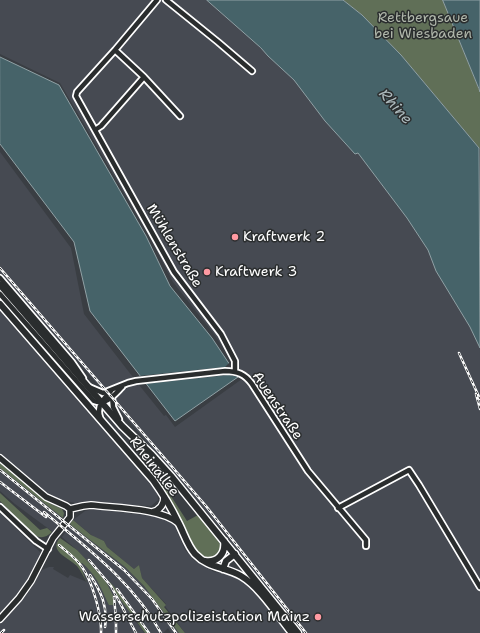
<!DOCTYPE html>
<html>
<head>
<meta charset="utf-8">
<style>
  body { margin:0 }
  canvas { display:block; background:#3a3e43 }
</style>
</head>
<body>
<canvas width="480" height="633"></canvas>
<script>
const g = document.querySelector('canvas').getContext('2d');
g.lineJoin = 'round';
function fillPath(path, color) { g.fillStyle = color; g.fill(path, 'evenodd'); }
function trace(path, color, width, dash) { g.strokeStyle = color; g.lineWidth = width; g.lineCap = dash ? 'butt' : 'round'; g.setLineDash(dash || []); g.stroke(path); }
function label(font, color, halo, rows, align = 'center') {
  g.font = font + ' "Shantell Sans",sans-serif'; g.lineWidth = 3; g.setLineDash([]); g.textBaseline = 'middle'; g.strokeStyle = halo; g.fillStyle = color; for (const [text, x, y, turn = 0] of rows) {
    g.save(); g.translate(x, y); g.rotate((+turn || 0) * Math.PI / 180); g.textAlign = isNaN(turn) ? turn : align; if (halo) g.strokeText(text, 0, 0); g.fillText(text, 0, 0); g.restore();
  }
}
const built = new Path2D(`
  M0 0H207L261 48 268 56 294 80 325 121 355 154 358 153 407 218 428 250 436 271 470 327 480 348V633H303L230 542 228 537 81 365 33 312 0 273V152L71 248 84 314 139 385 164 416 166 415 175 427 242 379V376L214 334 173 282 148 234 60 83 0 54Z
  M0 311 157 492 158 500 151 506 135 505 129 506 88 502 75 503 62 500 43 491 0 454Z
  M0 469 64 519 53 532 15 504 0 491Z
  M94 509 161 517 171 521 175 527 185 550 195 561 214 572 227 574 242 581 260 599 287 633H185L165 606 166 604 142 578 139 565 134 569 107 547 104 541 94 537 73 520 85 511Z
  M0 513 40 552V556L29 578 18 594 0 613Z
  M71 525 125 567 144 586 179 633H171L168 628 163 633H149L126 600 109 581 106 583 122 600 144 633H0V623L28 593 42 570 49 567H54L53 569 68 578 70 575 87 582 80 565 82 563 92 572 101 586 109 605 93 569 77 550 62 537Z`);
const green = new Path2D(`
  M343 0H443L480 92V149L401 55 362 15Z
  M122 440 167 490 187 521 198 515 187 500C196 510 219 535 221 548L217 555 209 558 203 556 193 547 179 516 165 492Z
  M0 462 49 503 62 509 64 513 63 518 0 468Z
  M0 493 40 530 47 528 52 532C45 538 41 539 33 534L0 501Z
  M73 520 91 535 104 541 107 547 134 569 139 565 142 578 166 605 164 607 185 633H179L144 586 125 567 71 525 70 523Z
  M60 538 77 550 94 568 106 582 115 599 113 605H109C100 587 98 577 82 563L80 565 87 583C84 577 81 571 77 566 69 558 48 551 60 538Z
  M109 581 126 600 149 633H145L109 584Z`);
const water = new Path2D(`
  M207 0H343L362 15 401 55 479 148 480 348 470 327 436 271 428 250 407 218 358 153 355 154 325 121 294 80 268 56 261 48Z
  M443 0H480V92L479 89Z
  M0 57 59 85 146 236 170 286 212 338 238 377 175 421 90 311 74 242 0 144Z`);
const pier = new Path2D(`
  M230 362 240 377 228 375 144 384 139 378V376L225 367Z`);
const minor = new Path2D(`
  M157 0 115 50 77 92 76 96 174 272 221 334 235 361V372
  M166 0 218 42 252 71
  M115 50 144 77 180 116
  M95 130 101 126 144 77
  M0 278 72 362 83 378
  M0 294 94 401C106 406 114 395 122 387
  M89 387 103 393 128 383 136 381 225 371C237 371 245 374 252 384L308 471 366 540V546
  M112 396 113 407 119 419
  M100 417C96 406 104 398 111 391
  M0 507 36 541 48 549
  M338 508 409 470 419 485 480 587`);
const tertiary = new Path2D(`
  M0 458 46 497 66 506 70 509
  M70 509 83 506 91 505C114 508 161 508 178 523
  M152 512C160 510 164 505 164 497
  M0 619 19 598 31 581 53 538 70 517V509`);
const secondary = new Path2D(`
  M0 285 122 426 152 455 171 476 298 633
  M0 304 153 480C163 494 171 507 178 522 184 533 187 545 195 554 208 568 226 567 241 576 260 587 278 616 292 633
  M205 561C217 563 226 554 224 541
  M223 569 226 561 235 554`);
const rail = new Path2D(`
  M0 268 206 506 306 633
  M459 353 480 399
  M476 394 480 409
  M0 470 124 570 152 599 176 633
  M0 482 46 517
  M44 512C87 548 133 582 161 633
  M59 545C67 552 76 558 82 567 92 581 102 615 101 633
  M89 560 111 586 136 633
  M90 575C101 591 108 607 105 627
  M117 589 149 633
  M114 597 116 619V633
  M1 633 4 630`);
const markers = [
  [235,237,4,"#ff9aa2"],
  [207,272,4,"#ff9aa2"],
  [318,617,4,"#ff9aa2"]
];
const parkNames = [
  ["Rettbergsaue",423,18],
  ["bei Wiesbaden",423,34]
];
const poiNames = [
  ["Kraftwerk 2",243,237],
  ["Kraftwerk 3",215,272],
  ["Wasserschutzpolizeistation Mainz",310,617,"right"]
];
const streetNames = [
  ["Mühlenstraße",174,246,59],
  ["Auenstraße",277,406,56],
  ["Rheinallee",154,467,52]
];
const waterNames = [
  ["Rhine",395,107,48]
];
fillPath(built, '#464a52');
fillPath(green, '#606f57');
fillPath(water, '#466369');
trace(water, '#90a1a5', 1);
fillPath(pier, '#3a3e43');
trace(minor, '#fff', 8);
trace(tertiary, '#fff', 8);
trace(secondary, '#fff', 9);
trace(minor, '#2a2d2e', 4.5);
trace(tertiary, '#2a2d2e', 5.5);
trace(secondary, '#2a2d2e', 6);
trace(rail, '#fff', 2.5);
trace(rail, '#2a2d2e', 1, [3]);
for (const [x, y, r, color] of markers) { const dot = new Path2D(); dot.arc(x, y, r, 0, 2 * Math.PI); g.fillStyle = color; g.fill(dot); trace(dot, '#2a2d2e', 1.5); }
label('14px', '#b0b7ab', '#2a2d2e', parkNames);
label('14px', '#fff', '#2a2d2e', poiNames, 'left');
label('14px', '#fff', '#2a2d2e', streetNames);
label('italic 15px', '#acb9bc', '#2a2d2e', waterNames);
</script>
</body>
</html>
